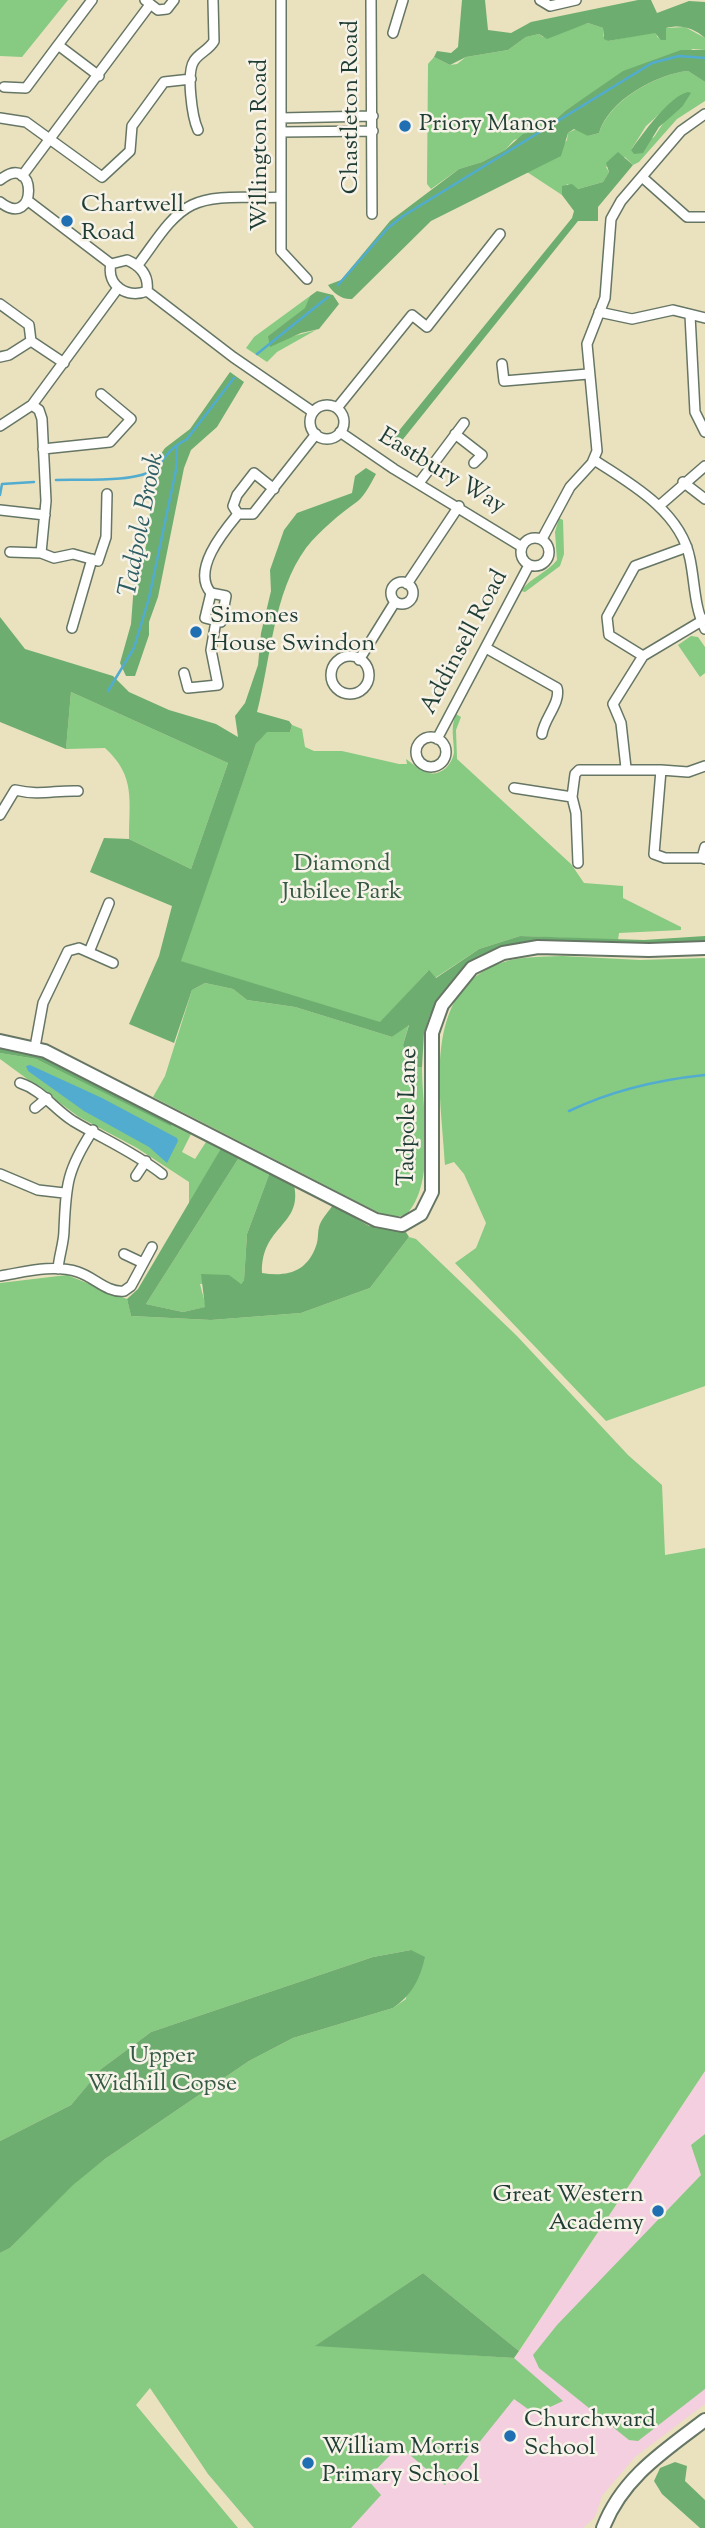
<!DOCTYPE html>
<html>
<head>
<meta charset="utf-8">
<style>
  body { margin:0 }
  canvas { display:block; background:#eae1bf }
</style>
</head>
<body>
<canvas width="705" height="2528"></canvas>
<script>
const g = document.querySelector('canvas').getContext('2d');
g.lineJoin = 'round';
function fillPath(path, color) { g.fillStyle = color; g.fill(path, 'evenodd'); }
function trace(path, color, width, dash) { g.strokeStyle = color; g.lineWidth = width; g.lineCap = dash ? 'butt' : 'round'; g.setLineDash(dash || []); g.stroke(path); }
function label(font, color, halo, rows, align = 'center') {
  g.font = font + ' "Sorts Mill Goudy",serif'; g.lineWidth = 5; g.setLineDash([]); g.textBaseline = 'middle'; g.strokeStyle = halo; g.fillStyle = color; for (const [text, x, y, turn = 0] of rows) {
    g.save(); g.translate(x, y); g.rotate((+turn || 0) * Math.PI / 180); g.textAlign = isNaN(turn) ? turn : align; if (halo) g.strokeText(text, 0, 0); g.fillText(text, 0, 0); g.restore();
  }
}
const built = new Path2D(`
  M705 2071V2404L635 2457 602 2496 595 2517 583 2528H254L208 2474 195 2453 347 2407 402 2451 515 2358Z`);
const green = new Path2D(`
  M0 0H68L22 57 0 56Z
  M588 23 603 28V36L608 41 655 32 658 38 666 28 685 27 705 38V50L693 49 591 94 565 111 544 130 514 140 505 150 482 162 459 169 431 189 427 184 428 64 434 57 450 65 457 64 466 57 508 50 526 37 539 34 543 37Z
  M688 71 705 82V101L677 119 639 162 633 165 625 157 606 167 609 172 603 182 578 189 567 184 562 195 527 172 546 163 567 140 568 133 578 128 588 136 599 133C609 101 656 74 688 71ZM676 99 682 107 666 119 654 137 631 150 646 126Z
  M310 296 306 308 268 336 287 338 316 330 277 352 267 362 246 348 254 337Z
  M559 518 563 520 564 554 560 566 525 592 521 591C531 577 547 573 557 560L555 532Z
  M691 636 698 637 705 647V673L700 677 678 645Z
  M71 692 228 763 191 869 129 839C129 801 136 776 105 748L66 749Z
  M456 714 461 717 456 730 457 759 571 864 584 883 623 886V898L681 927V930L619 933 618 940 520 936 479 949 435 978 428 971 380 1023 180 961 256 744 267 731 290 732 292 725 302 729 305 747 314 751H342L399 764H407L406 759C419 768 430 781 446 768 450 764 453 758 454 753 454 738 450 729 456 714Z
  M562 956 640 960 705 958V1386L606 1421 455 1263 476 1248 486 1223 464 1174 454 1162 445 1165C442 1098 418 989 504 962 522 956 543 957 562 956Z
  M205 983 233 989 247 1000 295 1007 392 1037 409 1024 403 1045 408 1062 422 1067C422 1110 437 1183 406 1215L389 1218 153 1097 165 1076 192 990Z
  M0 1053 36 1059 171 1125 173 1120 191 1134 182 1152 195 1159 206 1142 223 1145 189 1206V1182L137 1148 79 1117 0 1059Z
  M240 1156 270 1172 247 1234 244 1280 240 1285 200 1284 206 1307 183 1312 146 1304Z
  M409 1237 416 1239 517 1336 628 1455 662 1485 665 1555 705 1548V2071L519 2351 423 2273 317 2345 514 2358 563 2401 535 2414 514 2399 445 2485 403 2449 402 2451 397 2448 367 2479 381 2495 351 2528H254L208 2474 150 2388 136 2405 238 2528H0V2253L10 2248 73 2184 105 2159 249 2061 293 2038 393 2008 406 1999 411 1950 373 1957 151 2032 101 2069 71 2105 0 2141V1283L67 1275 127 1299 131 1316 211 1320 301 1313 370 1288Z
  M705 2134V2389L638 2441 629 2440 539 2368 533 2355 557 2325 701 2175 691 2145Z`);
const forest = new Path2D(`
  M462 0H485L488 30 511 33 531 22 638 0H651L657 13 689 1 705 2V38C694 28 681 24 666 28V40H661L655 33 608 41 604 39 603 28 588 23 547 39 539 34 526 37 508 50 466 57 450 65 434 57 437 51 451 53 458 47Z
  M681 50H705V82L688 71C656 74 608 101 599 133L588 136 574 129 568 133 561 156 431 221 352 299C342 300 333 293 328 285L341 280 390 221 459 169 482 162 505 150 523 134 544 130 565 111 623 71Z
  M688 92 691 93 682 107 659 127 643 153 634 154 631 150C642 135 669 96 688 92Z
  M618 152 633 165 598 207V221H578L396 448 393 438 572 218 574 211 562 195V186L572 184 578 189 603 182 609 172 606 163Z
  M317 291 333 295 339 304 319 329 301 333 270 347 268 336 305 308 310 296Z
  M230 372 244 382 217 427 191 450 184 468 158 597 149 622V635L135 676H126L120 663 131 624 134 584 146 546 152 495 159 475 156 461 165 448 190 429Z
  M366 468 376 474C371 483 365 495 358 501 340 514 320 530 306 548 273 593 271 659 257 712L289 721 292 725 290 732H267L256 744 181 961 380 1022 429 970 436 978 479 949 520 936 644 940 705 936V945H516L443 994 430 1015 424 1033 422 1067H418L408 1062 403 1045 409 1025 392 1037 295 1007 247 1000 233 989 205 983 192 990 174 1043 129 1024 159 956 172 906 90 872 104 838 129 839 191 869 228 763 71 692 66 749 0 722V617L25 649 113 676 129 692 169 710 216 724 238 737 235 716 245 703 258 665 261 633 271 591 270 570 284 530 297 513 352 493 355 476Z
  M0 1046 44 1055 173 1120 171 1126 36 1059 0 1053Z
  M223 1145 240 1156 146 1304 183 1312 205 1307 201 1274 229 1275 241 1284 244 1280 247 1234 270 1172 294 1185C303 1226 261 1225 262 1273 287 1277 307 1272 316 1246 319 1239 317 1231 320 1224 323 1217 329 1211 333 1205L369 1226 404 1229 409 1237 370 1288 301 1313 211 1320 131 1316 127 1299 138 1289Z
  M411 1950 425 1957C420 1979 412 1995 393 2008L293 2038 249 2061 105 2159 73 2185 10 2248 0 2253V2141L71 2105 101 2069 151 2032 373 1957Z
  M423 2273 519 2351 514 2358 315 2346Z
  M675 2462 687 2466 685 2481 705 2500V2528H700L662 2494 654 2481 660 2468Z`);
const water = new Path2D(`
  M30 1065 102 1098 177 1138 178 1141 167 1163 149 1147 84 1111 28 1071 26 1066Z`);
const stream = new Path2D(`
  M338 285 388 228 403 216 652 63 679 56 705 58
  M257 354 328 297
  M56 480C79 479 138 483 154 469 163 462 167 452 177 445
  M0 495 2 484 34 482
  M108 691 134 648 149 598 176 470 177 445 187 439 234 378
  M569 1111C613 1090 656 1080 705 1075`);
const street = new Path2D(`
  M92 0 58 45 99 76
  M145 0 158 10 167 9 174 0
  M281 0V251L307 279
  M371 0 372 214
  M540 0 550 6 576 0
  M393 33 403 0
  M4 87 26 88 58 45
  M0 118 26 122 102 177 130 151 132 126 164 82 191 79
  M281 118 373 116
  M198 130C192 117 186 73 194 61 199 53 209 50 214 41L213 0
  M281 132 373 131
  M22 176 149 6
  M642 177 687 217H705
  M0 180C38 149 38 232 0 202
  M27 200 111 264
  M111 264 127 260C141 266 149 276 147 291
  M111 264C106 286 128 299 147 291
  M137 266C153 246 169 216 192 205 216 193 253 199 279 197
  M147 291 233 357 313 412
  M0 304 29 325 31 341
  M599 312 632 319 673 310 705 318
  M690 315 695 412 705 432
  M0 357 9 355 31 341 64 363
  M502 364 504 381 588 374
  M310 422a17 17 0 1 1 34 0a17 17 0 1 1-34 0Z
  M337 408 412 315 427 327 500 234
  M0 426 32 405 118 288
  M340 432 394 469 522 547
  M455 434 482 455 474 463
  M43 449 110 442 131 419 101 394
  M594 460C632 484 681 512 690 559 695 583 694 606 705 629
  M683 482 705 499
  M419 483 464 423
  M659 506 705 466
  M0 510 45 515
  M238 514 233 506 237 495 254 473 274 489
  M521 552a14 14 0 1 1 28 0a14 14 0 1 1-28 0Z
  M542 539 570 487 592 463 597 451 587 344 605 298 611 219 621 201 681 131 705 114
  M10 552 41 553 46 501 42 419 39 410 32 405
  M41 553 54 558 73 554 98 561 106 537 107 494
  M391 593a11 11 0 1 1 22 0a11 11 0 1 1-22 0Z
  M407 584 459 506
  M211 593C191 570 224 531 238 514H253L316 434
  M211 593 226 596 221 622 205 618Z
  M72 628 92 559
  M486 648 557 688C561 703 544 718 542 734
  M643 656 609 635 607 617 635 566 687 547
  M331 675a19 19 0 1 1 38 0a19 19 0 1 1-38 0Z
  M359 660 395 602
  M184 673 188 688 218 685 211 650 216 621
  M416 752a15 15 0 1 1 30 0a15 15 0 1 1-30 0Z
  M437 739 529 565
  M626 768 621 723 613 704 643 656 705 619
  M661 770 688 772 705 766
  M514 788 572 797 575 774 579 770H661L654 854 665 858H702
  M572 797 576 813 578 863
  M0 815 15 790C40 796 55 790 78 791
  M705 847 702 858 705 859
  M89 952 109 903
  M35 1047 43 1003 68 951 79 948 113 963
  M20 1083C42 1090 54 1109 73 1121 103 1139 134 1152 162 1174
  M35 1108 47 1098
  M0 1174 38 1190 64 1193
  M136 1176 146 1161
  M124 1254 143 1263
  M58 1269C59 1255 64 1243 64 1230 66 1184 67 1170 93 1130
  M0 1276C25 1272 53 1264 78 1272 94 1277 107 1293 124 1291L131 1286 152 1247`);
const secondary = new Path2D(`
  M0 1041 45 1051 376 1220 402 1225 421 1214 432 1192V1033L442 1005 472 968 503 953 538 947 649 950 705 948
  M603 2528C622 2478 664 2451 705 2420`);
const markers = [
  [405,126,7,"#1f6fb2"],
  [67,221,7,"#1f6fb2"],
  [196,632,7,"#1f6fb2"],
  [658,2211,7,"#1f6fb2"],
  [510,2436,7,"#1f6fb2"],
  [308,2463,7,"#1f6fb2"]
];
const streetNames = [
  ["Chastleton Road",353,107,-90],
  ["Willington Road",262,145,-90],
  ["Eastbury Way",441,473,31],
  ["Addinsell Road",466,643,-62],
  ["Tadpole Lane",410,1117,-89]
];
const poiNames = [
  ["Priory Manor",419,126],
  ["Chartwell",81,207],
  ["Road",81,235],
  ["Simones",210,618],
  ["House Swindon",210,646],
  ["Great Western",644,2197,"right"],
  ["Academy",644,2225,"right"],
  ["Churchward",524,2422],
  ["School",524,2450],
  ["William Morris",322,2449],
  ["Primary School",322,2477]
];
const parkNames = [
  ["Diamond",342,866],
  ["Jubilee Park",342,894],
  ["Upper",162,2058],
  ["Widhill Copse",162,2086]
];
const waterNames = [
  ["Tadpole Brook",144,525,-79]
];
fillPath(built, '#f3cfe0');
fillPath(green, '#87ca82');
fillPath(forest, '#6dae70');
fillPath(water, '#52acd0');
trace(stream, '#52acd0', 2.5);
trace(street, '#667665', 12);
trace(secondary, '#667665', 16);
trace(street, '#fff', 9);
trace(secondary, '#fff', 12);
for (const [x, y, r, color] of markers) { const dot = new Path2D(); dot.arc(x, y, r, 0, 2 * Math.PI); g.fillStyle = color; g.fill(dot); trace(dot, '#f7f3e8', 2.5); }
label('24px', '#1f3d34', '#f7f3e8', streetNames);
label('24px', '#1f3d34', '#f7f3e8', poiNames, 'left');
label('24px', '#345944', '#f7f3e8', parkNames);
label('italic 26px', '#2e5e63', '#f7f3e8', waterNames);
</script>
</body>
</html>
